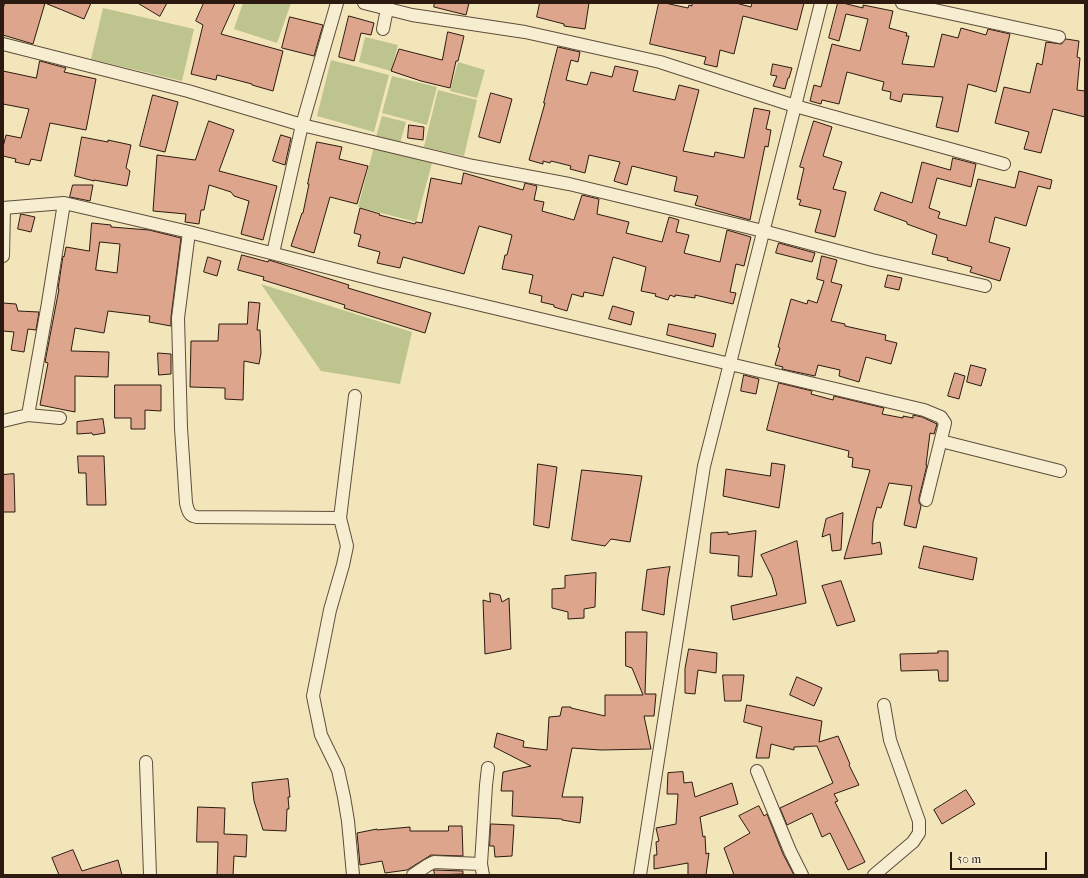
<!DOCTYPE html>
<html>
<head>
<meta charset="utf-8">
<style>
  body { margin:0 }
  #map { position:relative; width:1088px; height:878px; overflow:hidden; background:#f2e5b9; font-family:"IM FELL French Canon",serif }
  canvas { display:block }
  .frame { position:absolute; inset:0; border:4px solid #2c1a10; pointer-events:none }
  .scale { position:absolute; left:950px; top:852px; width:97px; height:18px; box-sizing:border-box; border:2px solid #2c1a10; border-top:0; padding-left:5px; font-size:12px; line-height:14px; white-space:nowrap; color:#2c1a10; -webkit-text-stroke:3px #f7eed2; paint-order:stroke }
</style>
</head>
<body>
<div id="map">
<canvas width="1088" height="878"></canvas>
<div class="frame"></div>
<div class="scale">50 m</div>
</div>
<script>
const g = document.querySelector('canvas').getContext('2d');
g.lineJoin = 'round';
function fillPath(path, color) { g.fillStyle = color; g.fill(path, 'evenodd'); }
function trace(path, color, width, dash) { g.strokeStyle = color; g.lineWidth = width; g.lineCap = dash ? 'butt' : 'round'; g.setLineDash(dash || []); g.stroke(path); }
const green = new Path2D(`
  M243 3H291L277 43 234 29Z
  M103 8 194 29 182 81 91 59Z
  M365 37 398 45 391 71 359 62Z
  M331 60 389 75 374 132 317 116Z
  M458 62 485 70 477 98 450 91Z
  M392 76 437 87 427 125 382 113Z
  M438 90 477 100 464 156 424 147Z
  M382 116 406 122 400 143 376 137Z
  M374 147 432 163 416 222 358 207Z
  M261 284 412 332 400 384 321 371Z`);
const building = new Path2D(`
  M5 3H91L84 19 45 3 33 44 3 35V10Z
  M138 3H167L160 16Z
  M204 3H235L221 34 283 51 273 91 252 85V84L217 75 216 80 191 74 203 25 196 21Z
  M435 3H469L466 15 434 7Z
  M540 3H589L585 29 564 26V24L537 17Z
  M659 3H665L688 8 689 5 692 6V3H736L751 7 752 3H804L797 30 743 16 734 54 720 50 717 67 704 64 706 57 650 44Z
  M838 3H843L863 8V5L893 11 889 28 907 33 906 36H909L902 64 934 67 942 34 958 38 961 28 986 35 988 29 1010 34 996 92 968 84 958 132 936 127 943 97 903 94 901 102 890 99 891 92 882 90 884 82 847 72 839 104 822 100 821 104 810 101 814 85 821 87 832 44 860 51 868 19 846 14 839 41 829 38Z
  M349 16 374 23 371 35 361 33 354 61 339 57Z
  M290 17 323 25 314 56 282 48Z
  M448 32 464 36 458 61H456L450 88 421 81 391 71 399 49 442 60Z
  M1066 39 1079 41 1077 57 1080 58 1077 90 1085 91V117L1053 109 1041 153 1024 149 1029 132 995 123 1004 87 1030 93 1037 63 1042 65 1046 42 1061 44Z
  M558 47 580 52 578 62 571 60 566 80 587 85 591 72 612 77 615 66 638 71 633 91 675 100 679 85 699 90 683 151 714 157 715 152 744 158 754 108 770 111 766 129 771 130 768 147 765 146 750 220 695 205 698 196 674 191 677 177 632 166 627 185 614 181 620 162 589 155 585 173 570 169 571 166 551 161 550 163 543 161V164L529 160 545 103H544Z
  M40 61 66 68 64 72 96 79 86 130 50 123 41 161 31 159 29 165 15 162 16 159 3 156V147L6 135 21 138 29 109 3 104V71L36 78Z
  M773 64 792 68 789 78H788L785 89 773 86 777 76 771 75Z
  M491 93 512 99 500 143 479 137Z
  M153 95 178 102 165 152 140 146Z
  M209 121 234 130 219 171 277 186 263 240 241 234 249 201 234 196 231 192 209 185 204 210H201L199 224 185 222 186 214 153 211 157 155 195 160Z
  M814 121 832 127 823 156 842 162 833 189 846 192 835 237 815 232 821 210 799 205 801 200 797 199 804 168 800 167Z
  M409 125 424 127 423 140 408 138Z
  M281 135 291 138 285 165 273 161Z
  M82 137 108 142V140L131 145 126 168 130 171 127 186 94 180V181L75 176Z
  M317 142 342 147 339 159 368 166 357 204 330 197 314 253 291 246 302 213H303L309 184H308Z
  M953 158 976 164 971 187 937 178 929 208 940 212 938 218 966 226 978 179 1015 188 1019 171 1052 180 1050 189 1038 186 1026 226 995 217 989 242 1010 248 1000 281 970 272 972 267 947 260 948 258 932 254 937 235 907 224V222L874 210 881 192 912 203 922 162 950 170Z
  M464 173 523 190 525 183 537 186 534 200 544 202 542 211 574 220 582 195 599 199 597 214 629 222 626 233 662 242 669 217 679 220 676 232 689 235 684 253 720 262 727 230 751 237 744 266 736 264 730 292 736 293 733 304 695 295V298L675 295V297L670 295 668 300 655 296 656 294 641 291 646 267 613 257 603 296 584 292 583 297 572 294 567 311 554 307V305L541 302 542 296 529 293 533 275 502 269 505 255H507L512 235 479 226 464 274 403 257 400 268 377 263 380 252 358 246 361 235 354 233 360 208 380 214 379 215 415 224 416 222 422 223 431 178 461 184Z
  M73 185H93L90 201 70 197Z
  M21 214 35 217 31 232 18 229Z
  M92 223 111 225V227L149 230 181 238 171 317V326L149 322 150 316 108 311 104 333 75 328 71 351 109 352 108 377 75 376V412L40 405 48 363 45 362 59 289H58L63 256 64 257 66 247 89 251ZM100 242 120 244 117 273 96 270Z
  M779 243 815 253 812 262 776 253Z
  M242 255 268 262 269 260 349 285 348 288 431 313 425 333 344 308 345 305 263 280 264 277 238 270Z
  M822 256 837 260 831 282 842 285 831 321 845 324V326L886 335 885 340 897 343 891 364 866 357 859 382 839 376 840 370 818 365 815 376 782 369 783 367 775 365 780 348 778 347 791 299 807 304 808 300 817 303 824 281 817 279Z
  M208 257 221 261 217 276 204 272Z
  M888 275 902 278 899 290 885 287Z
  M249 302 260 303 257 330H260L261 353 259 364 244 361 243 400 225 399V388L190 387 191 341H218L219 324H247Z
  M3 303 16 304 18 311 39 312 36 330 28 329 24 352 11 350 14 332 3 331Z
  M613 306 634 312 631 325 609 319Z
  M669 324 716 334 713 347 667 335Z
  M158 353 171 354V374L159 375Z
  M971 365 986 369 981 386 967 382Z
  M955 373 965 376 959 399 948 396Z
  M744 375 759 379 756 394 741 391Z
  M779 383 812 391 811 394 833 400 834 396 884 408 882 414 903 418V416L913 418V415L922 417 937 424 934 434 930 433 926 465H927L919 498V502L921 506 916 528 904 525 912 486 889 483 881 508 877 507 873 522 872 544 880 542 882 554 844 559 870 470 852 467 853 458 848 457 849 451 767 430Z
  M115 385H161V411L145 410V429H131V418H115Z
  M103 419 105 433 93 435 92 433 77 434V422Z
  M78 456H104L106 505H87L86 473H79Z
  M772 463 785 465 779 508 723 496 726 469 770 476Z
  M538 464 557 467 549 528 534 525Z
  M582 470 642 476 630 542 611 539 605 546 572 540Z
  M14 474 15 512H3V475Z
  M843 513 841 550 832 551 830 534 822 537 826 519Z
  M756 531 752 577 738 576 739 556 710 553 711 533 728 532V534Z
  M797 541 806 603 733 620 731 606 777 595 772 577 761 555Z
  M924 546 977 558 973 580 919 568Z
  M670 567 668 577 664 615 642 610 647 570Z
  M596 573 595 607 584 609V618L568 619V612L552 608V589L565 588V576Z
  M841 581 855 621 837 626 822 586Z
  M490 593 500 595 502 602 509 598 511 649 485 654 483 600 490 602Z
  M626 632H647L645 694H656L654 716H644L651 749 601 750 572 748 562 797H583L580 823 562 820V819L512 816 513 791H501L503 772 531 766 494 747 497 733 524 741 523 747 547 750 549 717 560 716 562 707H571V708L605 716V695H643L632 668 626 666Z
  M689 649 717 653 716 673 698 670 695 694 685 693V669Z
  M938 651H948V681H939L938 670 901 671 900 654 938 653Z
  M723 675H744L741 701H725Z
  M797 677 822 688 814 706 790 695Z
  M747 705 822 721 819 742 838 736 850 764 849 765 859 785 834 794 838 801 835 802 865 862 848 870 830 833 822 837 812 813 787 825 780 808 833 783 817 746 794 747V750L771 744 769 758H756L762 727 744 722Z
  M683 772 684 783 692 782 695 797 732 783 738 804 700 817 703 837 705 836 706 854 709 853 706 875H688V863L654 869V855H657L656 842 659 841 656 828 676 824 678 794H667L668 773Z
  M288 779 290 797H288L289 809H287L286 831 263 830 254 801 252 783Z
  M966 790 975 804 942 824 934 810Z
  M759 806 764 816 767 814 783 854 794 875H734L724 848 750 833 739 816Z
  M198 807 225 808 224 834 247 835 246 857 234 856 233 875H217L218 842H197Z
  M491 824 514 825 512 856 495 857 494 846H490Z
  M449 826H462L463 856 431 855 407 870 385 873 382 861 360 865 357 833 377 829V830L410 827V831H448Z
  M73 850 82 871 118 860 122 875H59L52 858Z
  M434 870 463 871V874L435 875Z`);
const minor = new Path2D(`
  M364 3 412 15 525 32 660 62 795 106 1004 164
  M902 3 1059 37
  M383 29 387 9
  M3 44 188 91 302 125 473 166 569 184 763 231 872 260 985 286
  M3 208 64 203 189 232 384 282 924 410 941 417 945 423 926 500
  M189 232 178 318 181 428 186 503C188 511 189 516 197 517L340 518
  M273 253 302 125 337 3
  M3 256 4 208
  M28 415 48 303 64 203
  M3 421 28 415 60 418
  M941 441 1060 471
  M146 762 150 875
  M757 771 790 851 802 875
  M353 875 348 821 344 797 338 770 321 735 313 696 330 610 343 565 347 546 340 518 355 396
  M413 875 428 865 434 862 481 864
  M483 875 481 864 486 785 488 768
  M640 875 704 466 821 3
  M874 875 913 842 919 833V821L890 740 884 705`);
fillPath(green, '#bdc48e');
fillPath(building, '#dea58d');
trace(building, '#2c1a10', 1);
trace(minor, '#5e4d3a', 14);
trace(minor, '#f7eed2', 12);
</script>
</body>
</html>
